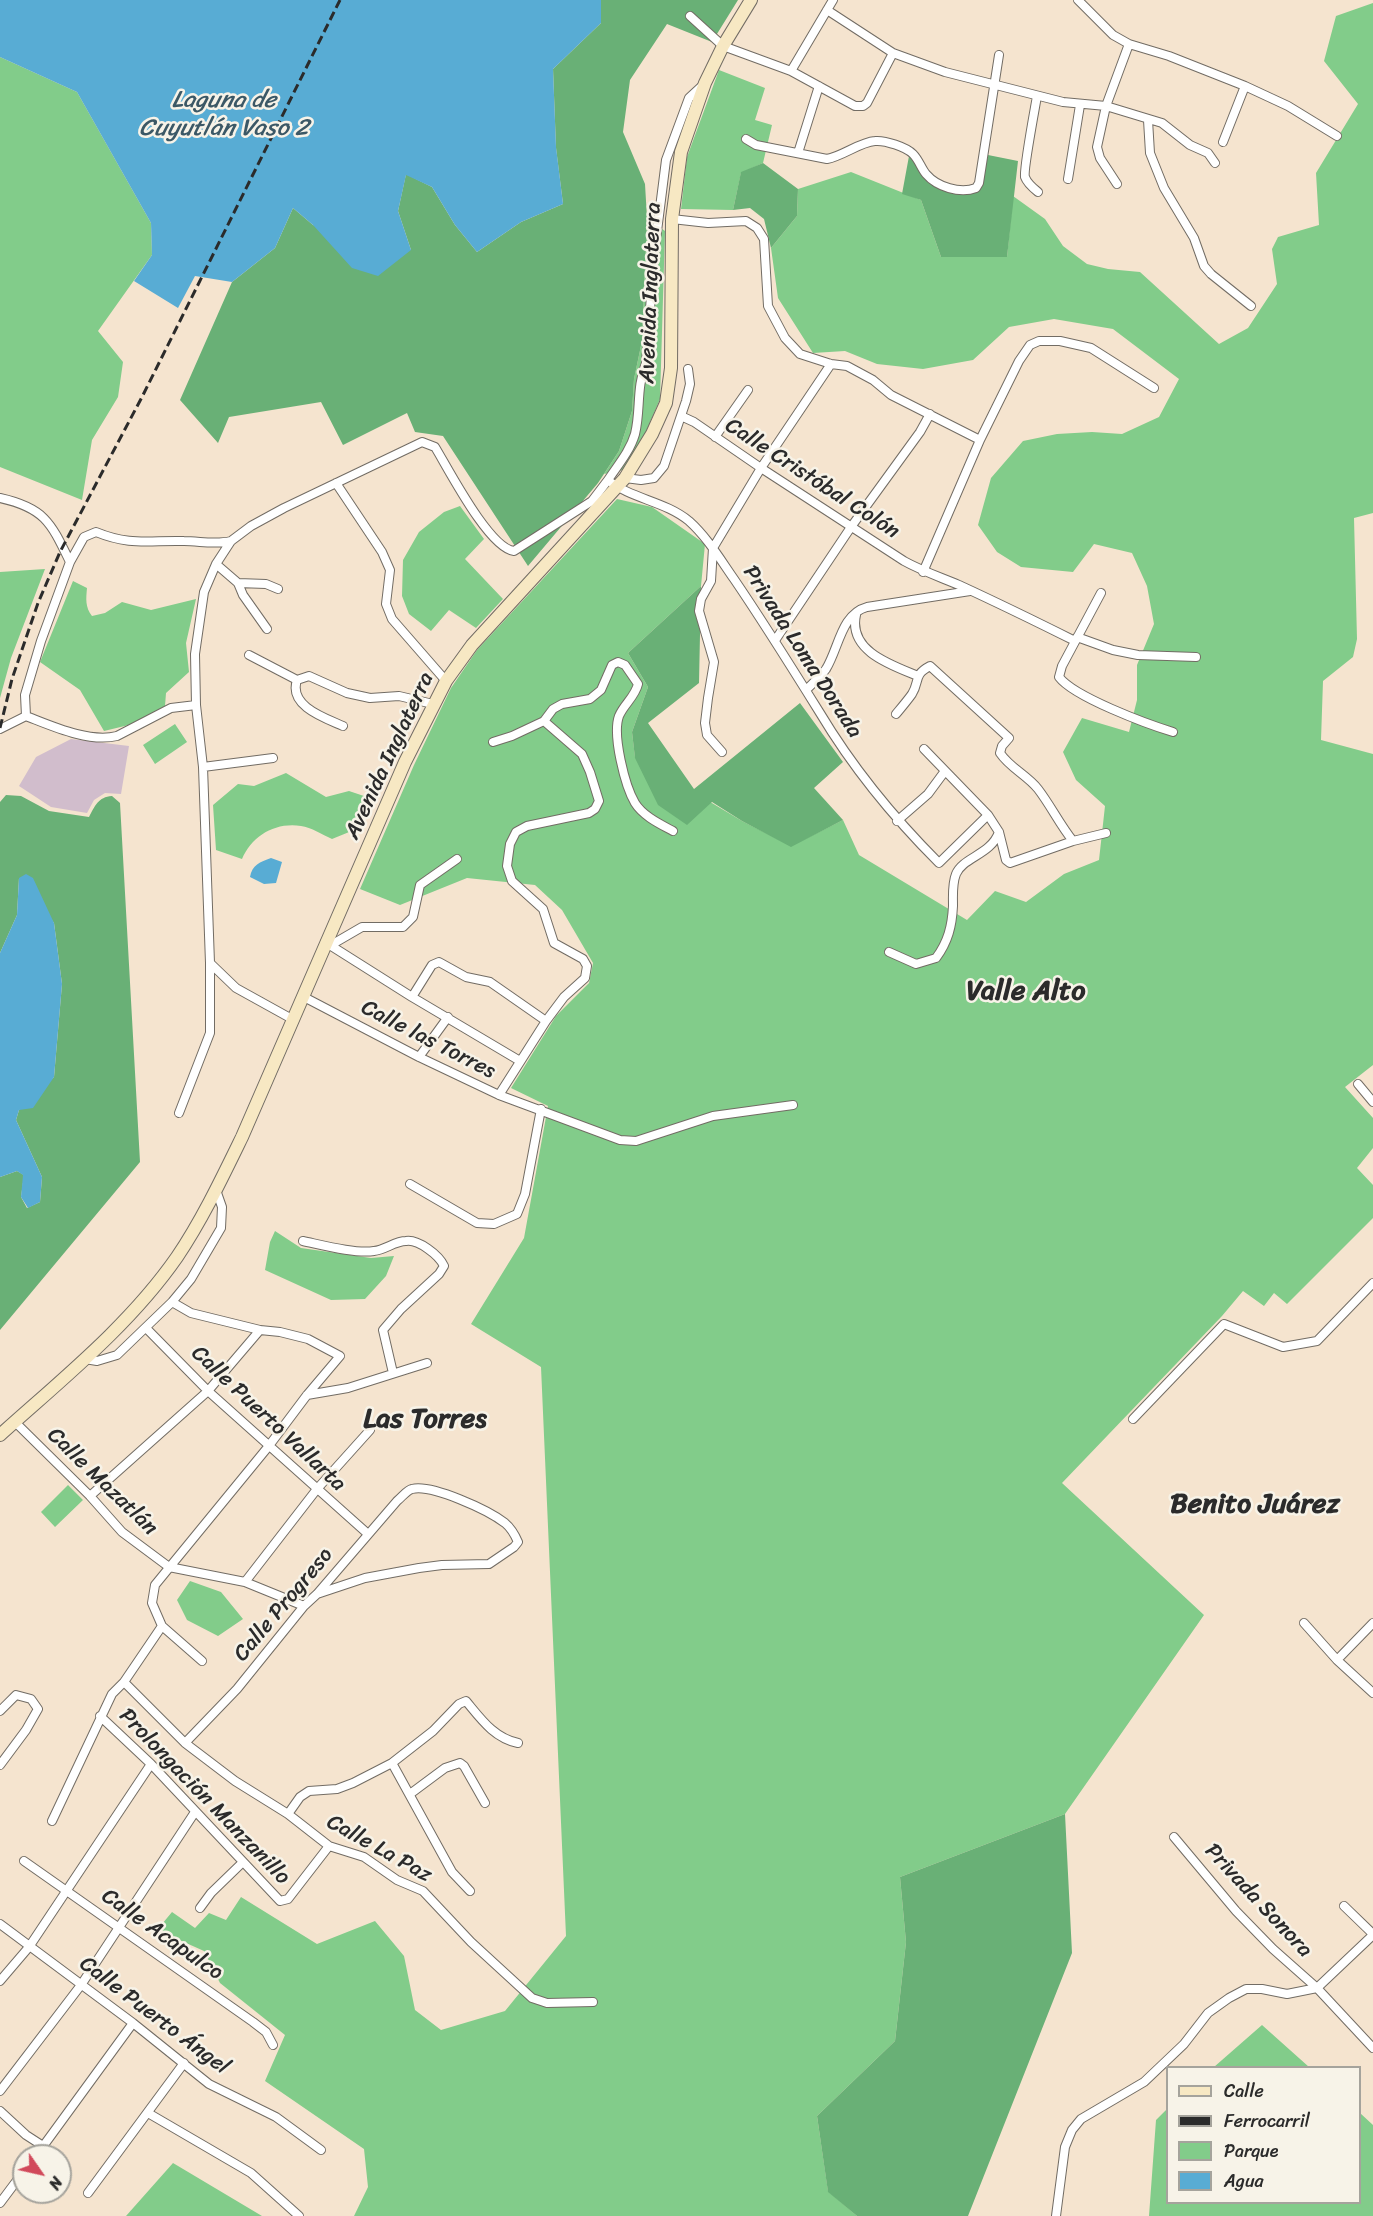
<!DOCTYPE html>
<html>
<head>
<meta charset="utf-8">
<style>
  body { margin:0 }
  #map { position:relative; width:1373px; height:2216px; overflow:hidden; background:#f5e4cf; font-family:Sriracha,sans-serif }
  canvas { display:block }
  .legend { position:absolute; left:1166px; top:2066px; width:195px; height:138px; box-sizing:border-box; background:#f7f3e8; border:2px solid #a5a39c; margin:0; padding:8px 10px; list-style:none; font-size:18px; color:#2b2b2b }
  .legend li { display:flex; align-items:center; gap:12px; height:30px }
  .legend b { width:30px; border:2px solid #a5a39c }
  .north { position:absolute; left:12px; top:2144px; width:60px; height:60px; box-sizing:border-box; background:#f7f3e8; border:2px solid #a5a39c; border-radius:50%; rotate:124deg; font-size:16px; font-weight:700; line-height:24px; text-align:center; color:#2b2b2b }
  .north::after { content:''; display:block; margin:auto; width:21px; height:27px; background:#d1495b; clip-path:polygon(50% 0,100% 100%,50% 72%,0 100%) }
</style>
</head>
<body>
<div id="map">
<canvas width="1373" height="2216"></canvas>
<ul class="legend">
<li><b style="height:8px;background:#f7e8c3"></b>Calle</li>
<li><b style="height:8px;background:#2b2b2b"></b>Ferrocarril</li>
<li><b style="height:16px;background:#82cc8a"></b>Parque</li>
<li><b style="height:16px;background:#58acd4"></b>Agua</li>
</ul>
<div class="north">N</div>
</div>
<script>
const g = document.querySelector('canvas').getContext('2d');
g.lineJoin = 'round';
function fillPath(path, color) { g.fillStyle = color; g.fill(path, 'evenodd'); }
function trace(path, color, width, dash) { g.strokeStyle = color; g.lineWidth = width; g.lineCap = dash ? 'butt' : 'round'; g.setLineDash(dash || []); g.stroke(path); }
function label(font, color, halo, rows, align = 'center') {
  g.font = font + ' Sriracha,sans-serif'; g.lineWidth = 5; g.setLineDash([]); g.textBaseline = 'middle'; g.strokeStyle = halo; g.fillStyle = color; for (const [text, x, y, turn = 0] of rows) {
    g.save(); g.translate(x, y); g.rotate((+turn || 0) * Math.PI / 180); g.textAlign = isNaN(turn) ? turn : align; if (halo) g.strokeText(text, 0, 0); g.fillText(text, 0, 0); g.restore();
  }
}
const industrial = new Path2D(`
  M71 739 129 746 121 794 105 793 94 800 87 813 51 807 19 786 36 757Z`);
const green = new Path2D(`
  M1373 3V513L1354 518 1357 639 1353 657 1323 681 1321 740 1373 754V1065L1345 1087 1373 1118V1148L1357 1168 1373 1185V1218L1287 1304 1274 1293 1264 1306 1243 1291 1222 1316 1062 1483 1204 1615 1065 1814 900 1877 906 1942 895 2041 817 2116 828 2191 857 2216H354L368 2187 364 2149 265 2081 285 2035 220 1983 204 1951 157 1930 172 1912 195 1928 209 1913 226 1920 241 1897 317 1944 375 1921 404 1956 415 2010 441 2030 505 2011 566 1936 541 1367 471 1324 524 1238 548 1106 511 1088 556 1016 589 983 593 963 562 910 535 885 467 878 400 905 360 889 414 765 451 688 477 650 617 499 652 507 705 544 701 586 628 653 648 687 632 732 635 757 742 821 791 846 843 820 859 855 967 920 995 891 1026 902 1064 874 1099 860 1105 806 1076 780 1063 752 1082 718 1129 732 1137 700V665L1154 624 1147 586 1132 553 1094 544 1073 572 1021 567 997 552 978 525 991 478 1023 441 1057 434 1092 432 1122 434 1159 417 1179 379 1113 329 1054 319 1009 327 973 360 923 369 877 364 845 351 813 353 778 298 771 248 797 216 798 189 851 172 921 200 941 257H1007L1013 196 1045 219 1063 246 1087 264 1108 269 1140 272 1219 344 1248 328 1277 284 1272 249 1278 237 1319 225 1316 173 1358 104 1324 61 1336 16Z
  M0 57 77 92 151 223 152 255 98 331 123 362 118 397 92 440 82 500 0 467Z
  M719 70 765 88 755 120 772 125 763 163 741 173 733 210 681 209 687 157Z
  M647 218 665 231 660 399 645 434 623 470 604 474 619 451 632 411 634 379 642 341Z
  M460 506 484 539 465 559 503 599 476 628 449 610 431 631 409 614 402 596 403 560 419 532 444 512Z
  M45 569 11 658 0 698V572Z
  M73 581 87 588C86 599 85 607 92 616L105 613 122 602 151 610 196 599 186 643 189 672 166 693 165 706 133 724 104 731 80 690 40 662Z
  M175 724 187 742 155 764 143 745Z
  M286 773 326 797 349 791 376 800 359 828 332 839C323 835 311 827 301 826 275 822 252 836 242 859L216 850 213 805 238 784 254 786Z
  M275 1231 301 1248 371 1258 394 1256 386 1276 365 1299 331 1300 265 1270 270 1242Z
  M68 1485 83 1500 55 1527 41 1512Z
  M190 1581 221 1592 243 1619 218 1636 187 1620 177 1600Z
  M1262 2025 1309 2067H1214Z
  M1167 2109 1168 2202H1360V2113L1373 2125V2216H1149L1156 2120Z
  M173 2163 262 2216H126Z`);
const forest = new Path2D(`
  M601 0H738L712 42 667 24 630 80 623 132 645 184 647 218 642 341 634 379 632 411 619 451 598 483 528 566 443 436 415 432 407 413 343 445 321 402 229 417 218 443 180 400 232 282 275 248 293 208 313 225 411 250 398 211 406 174 432 187 455 225 477 252 521 222 563 204 556 148 553 69 601 23Z
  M988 155 1018 161 1007 257H941L921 200 902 194 909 156 926 177 968 193 981 188Z
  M763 163 798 189 797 216 771 248 764 219 750 208 733 210 741 172Z
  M701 586 699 683 648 723 694 789 800 703 843 762 814 788 843 820 791 847 742 821 712 802 687 825 658 805 635 758 632 732 648 687 628 653Z
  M6 795 21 796 49 811 89 817C95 806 98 797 112 796L120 803 140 1162 0 1330V1177L17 1171 24 1175 21 1197 27 1208 40 1202 42 1177 16 1120 19 1110 54 1077 62 984 54 923 19 878 17 915 0 953V802Z
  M1065 1814 1072 1953 968 2216H857L828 2192 817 2116 895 2041 906 1942 900 1877Z`);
const water = new Path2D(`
  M0 0H601V23L553 69 556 147 563 204 521 222 477 252 455 225 432 187 406 175 398 211 411 250 378 276 352 268 313 225 293 208 275 248 232 282 195 276 178 308 134 281 152 255 151 223 77 92 0 57Z
  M271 858 282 862 276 883 264 884 250 877C252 865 260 862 271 858Z
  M26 874 33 878 54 923 62 984 54 1077 33 1108 19 1110 16 1120 42 1177 40 1202 28 1208 21 1197 23 1175 17 1171 0 1177V953L17 915 19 878Z`);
const minor = new Path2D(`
  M1078 0 1113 35 1129 44 1169 56 1245 86 1288 106 1337 136
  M827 10 893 53 945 72 1063 102 1106 106 1162 123 1190 145 1208 153 1215 163
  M690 16 723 46 791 71 855 106H863L867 103 893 53
  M791 71 833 0
  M1037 96C1035 108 1023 171 1025 177 1027 183 1033 188 1038 192
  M1148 120 1150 153 1164 188 1194 238 1204 266 1211 274 1251 306
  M746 139 756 145 827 159C843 156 860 142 875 141 885 140 906 147 913 154 919 160 921 168 926 174 937 187 960 194 976 188L979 183 999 55
  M1223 142 1245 86
  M798 153 819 86
  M1068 179 1080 105
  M1117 184 1100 158 1097 147 1106 106 1129 44
  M672 219 708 223 746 221 757 228 764 239 768 306 785 338 800 354 831 364 847 366 873 380 891 395 980 440
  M681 416 694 422 761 468 904 561C922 571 940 577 959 585 998 603 1037 622 1075 641
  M715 437 748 390
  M625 478 641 480 654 478 664 466 686 401 690 384 688 369
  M608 480C618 465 630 451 635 434 641 409 636 388 646 363L654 255 666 160 689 98 702 86
  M336 483 382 552 390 570 386 604 392 619 446 681
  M0 498C45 508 51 523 70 562
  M216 564 238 583 243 595 267 629
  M923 572 980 440 1019 361 1030 345 1039 341H1060L1091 348 1154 388
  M238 583 266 584 278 589
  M1101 593 1062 666 1059 677C1074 697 1147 724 1173 732
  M856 615C848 651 891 665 918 676
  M1077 637 1113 650 1138 655 1196 657
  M776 639 851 527 920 432 930 414
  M249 655 297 680
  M297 680 309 676 347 693 370 698 399 696 433 704
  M297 680C288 706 325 718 343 726
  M806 690C813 683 820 677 826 669 839 648 841 614 867 607L970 591
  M896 714C901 708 907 701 912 694 920 681 913 675 930 666L1009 738 1002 746 1000 753C1010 768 1027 775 1038 789 1051 806 1060 825 1073 841
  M26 716 25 695 41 641 70 562 84 537 96 532C130 546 149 540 184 541 200 541 215 545 231 541
  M26 716C52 726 89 743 117 736L171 708 196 705
  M0 729 26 716
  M493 742 512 736 544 721
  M924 749 988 815 999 832 1006 860 1010 863 1073 841 1106 833
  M722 752 707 735 705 723 708 698 714 662 699 611 701 599 711 581 713 548 761 468 831 364
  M203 767 273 758
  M897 821 928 794 945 771
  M325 942 412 997 520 1061
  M331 945 362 927H403L413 917 420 885 457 859
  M889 952 916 964 936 958C948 942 952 926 953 906 953 895 952 884 956 874 963 857 991 855 999 832
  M302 996 419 1057 499 1095 620 1140 636 1141 713 1116 793 1105
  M412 997 432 965 439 962 466 977 490 982 546 1021
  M292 1019 236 988 210 963 203 767 196 705 195 654 204 592 216 564 231 541 251 526 284 508 422 442 435 447C449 470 489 548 514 551L592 501 608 480C631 499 665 501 689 521 707 537 720 559 734 579 764 623 792 668 820 713 853 768 894 818 939 863L988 815
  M419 1057 448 1017
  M1358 1084 1373 1102
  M499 1095 546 1021 564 997 585 978 587 966 583 959 554 943 543 909 512 881 507 866 510 844 516 832 527 826 589 813 595 809 599 801 590 772 582 754 544 721 553 709 562 704 590 699 601 690 612 665 618 662 625 665 638 684C635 697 624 704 619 716 612 735 625 786 635 803 643 816 660 824 673 831
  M179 1113 210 1033V963
  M410 1184 477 1223 494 1224 517 1214 525 1194 541 1109
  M303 1241C322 1245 356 1254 374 1251 385 1250 395 1241 406 1241 418 1239 439 1255 444 1266L439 1274 401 1309 383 1330 393 1373
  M146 1328 208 1391 368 1534
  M85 1359 97 1361 117 1355 172 1302 191 1279 221 1228 222 1207 216 1190
  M307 1395 348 1388 427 1363
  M1133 1419 1224 1324 1283 1347 1317 1341 1373 1283
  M15 1422 90 1496 122 1532 169 1567 245 1582 304 1606
  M90 1496 208 1391 260 1330
  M245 1582 317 1489 370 1430
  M1304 1623 1337 1660 1373 1693
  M162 1626 202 1661
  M1337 1660 1373 1623
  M124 1682 185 1743 235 1781 288 1814 329 1846 364 1857 397 1880 423 1891 471 1942 532 1998 547 2003 593 2002
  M0 1711 16 1695 31 1699 38 1709 26 1730 0 1765
  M100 1716 151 1764 280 1901 288 1899 329 1846
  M185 1743 237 1689 304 1606 317 1594 397 1501C402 1497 407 1490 412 1489 432 1484 488 1510 505 1523 511 1528 515 1535 518 1542L514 1547 489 1564 442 1565 419 1568 365 1578 317 1594
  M392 1763 452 1872 470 1891
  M410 1794 445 1768 460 1763 464 1766 485 1803
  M288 1814 300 1797 309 1791 337 1789 353 1783 392 1763 433 1731 459 1704 466 1701C481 1719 494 1738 518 1743
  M52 1821 112 1694 124 1682 162 1626 152 1603 155 1585 268 1447 307 1395 340 1356 308 1339 280 1332 260 1330 191 1313 172 1302
  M1174 1837 1236 1911 1273 1949 1317 1988 1373 2048
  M24 1861 253 2022 266 2032 273 2045
  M1344 1906 1373 1934
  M200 1908 211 1893 243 1862
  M0 1924 133 2023 209 2084 276 2117 321 2150
  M0 1981 29 1947 151 1764
  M0 2091 81 1985 195 1812
  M0 2111 26 2135 43 2146
  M148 2113 251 2173 299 2216
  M36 2156 133 2023
  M88 2193 184 2063
  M0 2203 24 2171
  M1056 2216 1065 2147 1072 2130 1081 2119 1144 2082 1184 2044 1208 2013 1229 1998 1246 1989H1262L1287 1994 1317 1988 1373 1935`);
const secondary = new Path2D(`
  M0 1435C61 1380 129 1326 177 1257 202 1220 222 1178 242 1137L405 762 446 681 472 645 625 478 652 434 666 403 671 368 672 219 681 152 705 83 723 46 751 0`);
const rail = new Path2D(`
  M0 728 12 679 38 603 60 552 142 397 340 0`);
const streetNames = [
  ["Avenida Inglaterra",651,293,-88],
  ["Calle Cristóbal Colón",812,479,33],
  ["Privada Loma Dorada",802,652,57],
  ["Avenida Inglaterra",390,756,-65],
  ["Calle las Torres",428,1040,27],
  ["Calle Puerto Vallarta",268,1419,43],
  ["Calle Mazatlán",102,1482,44],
  ["Calle Progreso",284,1605,-50],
  ["Prolongación Manzanillo",204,1797,46],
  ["Calle La Paz",379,1849,29],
  ["Privada Sonora",1258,1901,47],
  ["Calle Acapulco",162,1935,35],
  ["Calle Puerto Ángel",154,2016,37]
];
const waterNames = [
  ["Laguna de",224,101],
  ["Cuyutlán Vaso 2",224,129]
];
const districtNames = [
  ["Valle Alto",1026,992],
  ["Las Torres",425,1420],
  ["Benito Juárez",1255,1505]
];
fillPath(industrial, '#d1bdcc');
fillPath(green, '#82cc8a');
fillPath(forest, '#69b076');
fillPath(water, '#58acd4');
trace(minor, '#726c64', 10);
trace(secondary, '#726c64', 14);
trace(minor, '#fff', 8);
trace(secondary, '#f7e8c3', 12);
trace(rail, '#2b2b2b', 3, [9, 4.5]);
label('22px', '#2b2b2b', '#f7f3e8', streetNames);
label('italic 24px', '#3b5866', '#f7f3e8', waterNames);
label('bold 28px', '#2b2b2b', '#f7f3e8', districtNames);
</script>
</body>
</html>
